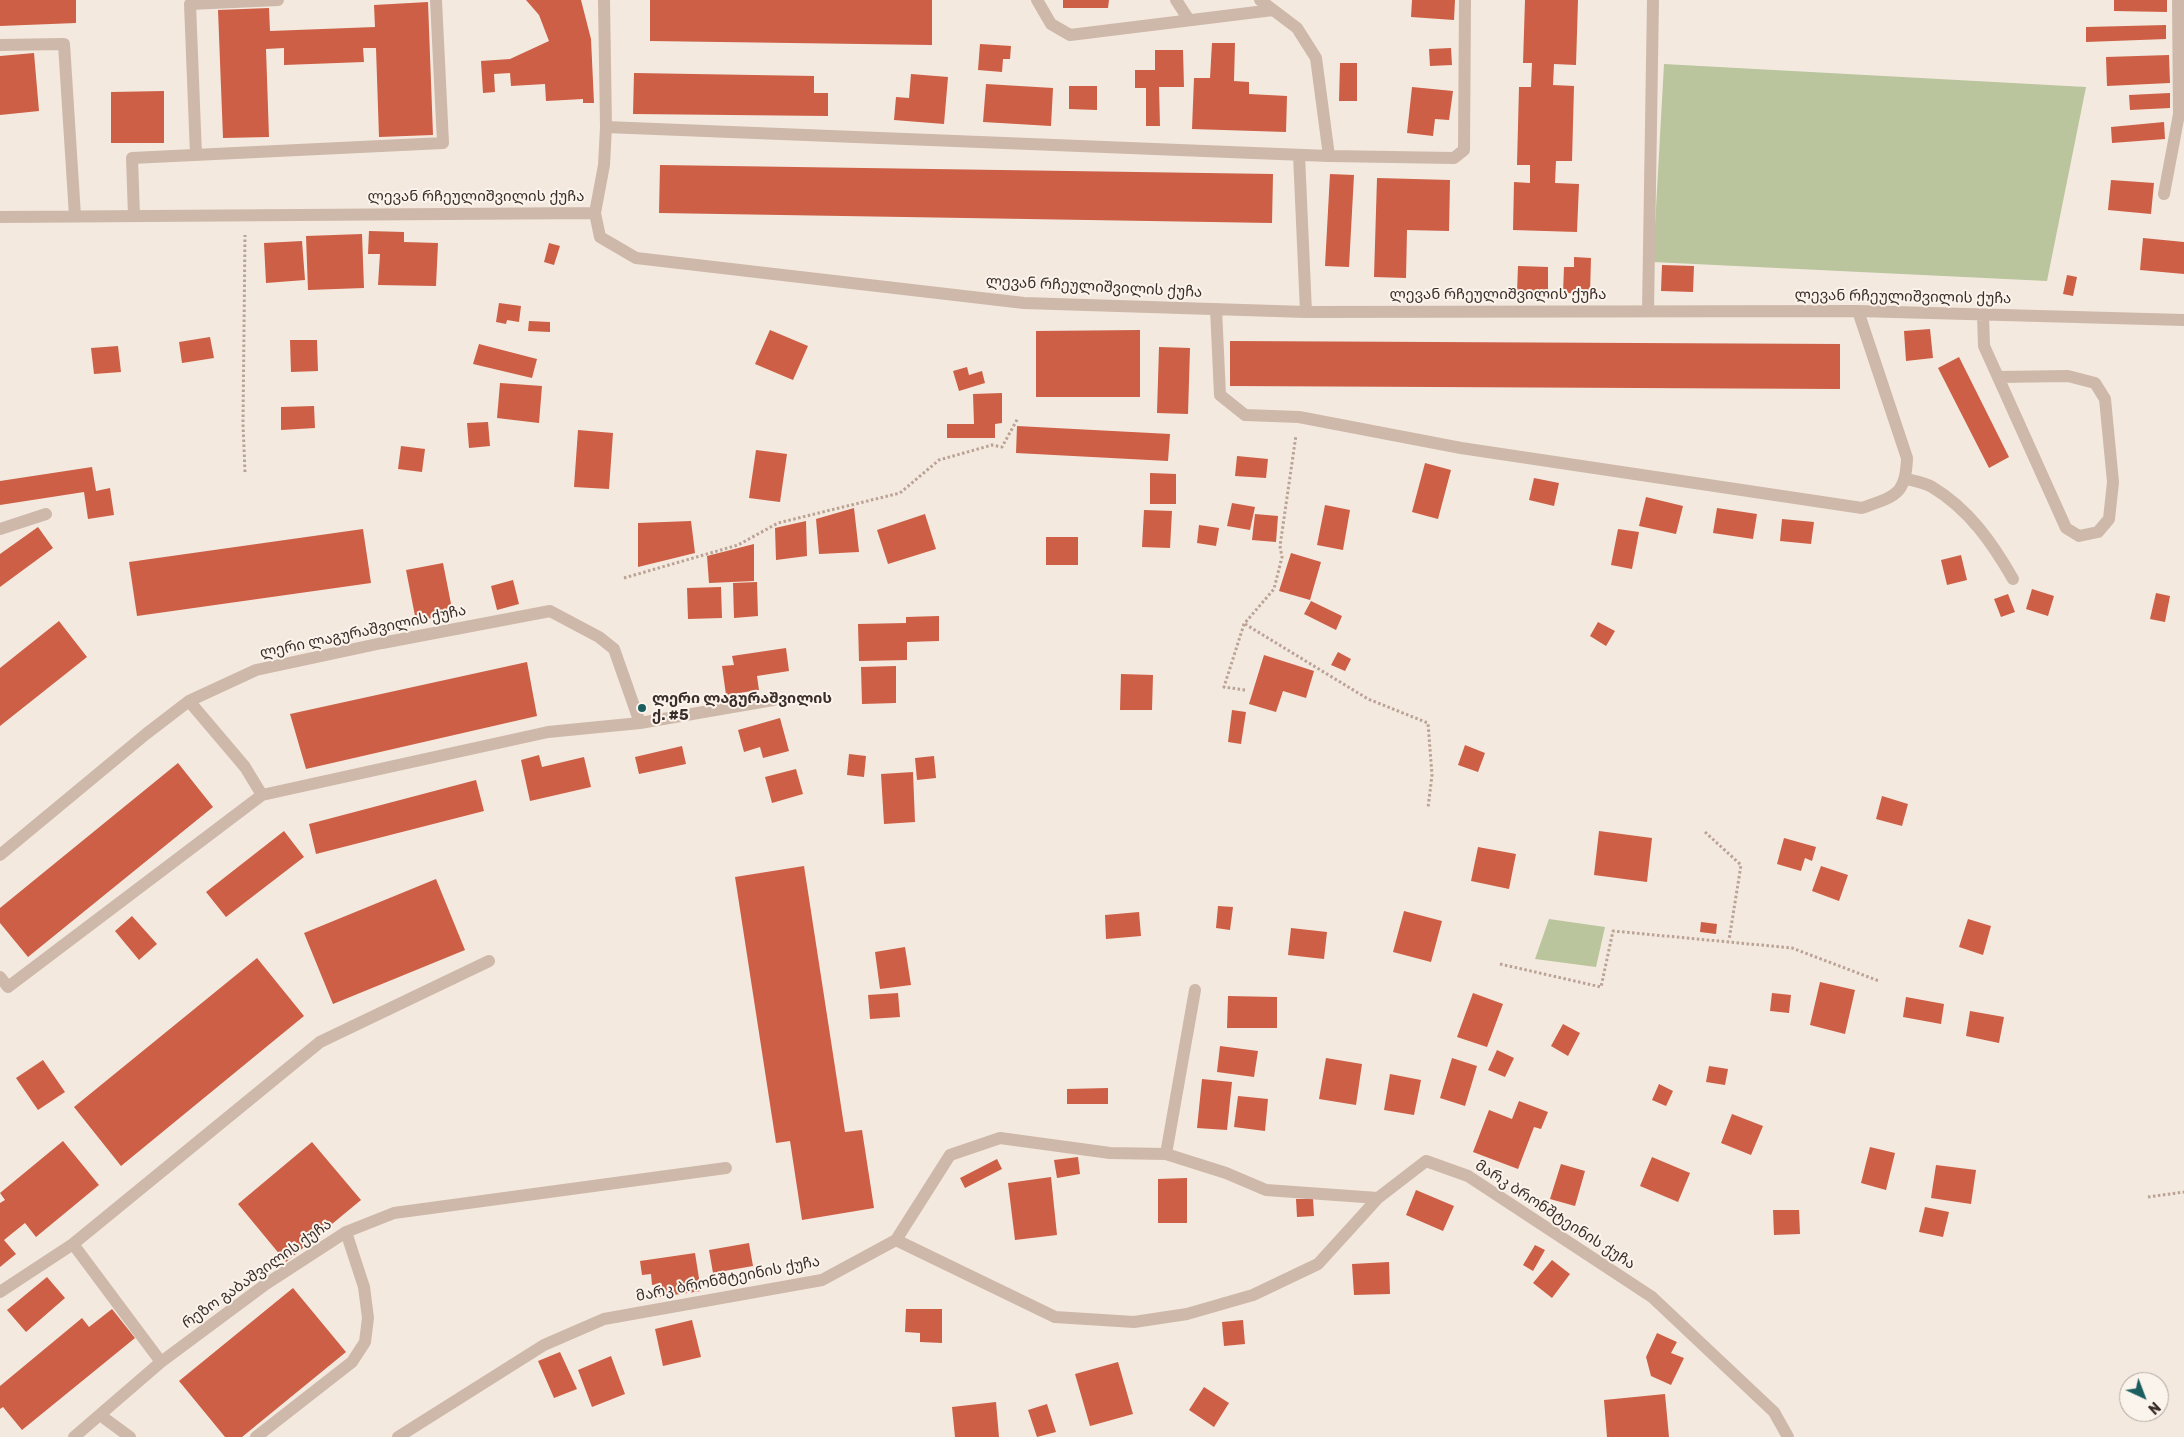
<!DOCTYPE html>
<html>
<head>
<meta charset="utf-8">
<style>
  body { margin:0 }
  #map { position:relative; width:2184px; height:1437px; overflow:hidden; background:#f4e9df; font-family:Rubik,sans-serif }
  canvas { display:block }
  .north { position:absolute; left:2119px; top:1372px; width:50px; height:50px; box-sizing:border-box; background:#fbf4ec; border:1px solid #aea59e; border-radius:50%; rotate:137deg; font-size:14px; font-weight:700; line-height:20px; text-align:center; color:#3b2e2a }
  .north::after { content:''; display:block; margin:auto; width:18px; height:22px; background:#1c5e5f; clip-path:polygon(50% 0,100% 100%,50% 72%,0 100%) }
</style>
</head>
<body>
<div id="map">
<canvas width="2184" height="1437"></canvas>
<div class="north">N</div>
</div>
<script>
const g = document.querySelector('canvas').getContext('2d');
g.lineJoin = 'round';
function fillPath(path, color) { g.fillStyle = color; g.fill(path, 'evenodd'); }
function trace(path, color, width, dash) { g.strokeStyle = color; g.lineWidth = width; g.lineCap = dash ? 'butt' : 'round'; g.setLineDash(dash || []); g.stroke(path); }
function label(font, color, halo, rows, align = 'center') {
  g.font = font + ' Rubik,"Noto Sans Georgian",sans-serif'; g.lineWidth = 4; g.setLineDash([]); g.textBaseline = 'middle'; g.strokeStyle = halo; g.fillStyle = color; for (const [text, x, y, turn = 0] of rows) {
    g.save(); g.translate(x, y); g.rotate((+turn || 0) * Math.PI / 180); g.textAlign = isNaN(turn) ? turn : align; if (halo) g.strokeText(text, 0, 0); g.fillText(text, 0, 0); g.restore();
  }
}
const green = new Path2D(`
  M1664 64 2086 87 2047 281 1653 262Z
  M1549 919 1605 927 1596 967 1535 959Z`);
const building = new Path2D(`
  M0 0H76V23L0 26Z
  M526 0H581L591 39 594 103H583V99L546 101 545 84 511 86 510 73 494 74 495 92 483 93 481 61 510 59 549 41 539 15Z
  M650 0H932V45L650 41Z
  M1063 0H1109L1108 8H1063Z
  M1412 0H1455L1454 20 1411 17Z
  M1525 0H1578L1576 65 1554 64 1553 85 1574 86 1572 161H1556L1555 183 1579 184 1577 232 1513 230 1514 182 1530 183V165H1517L1519 87H1531L1532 63H1523Z
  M2114 0H2167V12L2114 11Z
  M428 2 433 135 379 137 376 48H363L364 62 284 65V48L266 49 269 137 223 138 218 10 269 8 270 31 375 27 374 5Z
  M2166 25V39L2086 42V27Z
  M1212 43H1235L1234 81 1249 82V94L1287 96 1286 132 1192 129 1194 78H1210Z
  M980 44 1011 46 1010 59H1003L1002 72 978 70Z
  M1451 48 1452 65 1430 66 1429 49Z
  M1155 50H1183L1184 87H1159L1160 126H1146V88H1135V70H1155Z
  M34 53 39 111 0 115V56Z
  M2169 55 2170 83 2107 86 2106 57Z
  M1340 63H1357V101H1339Z
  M634 73 814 76V93H828V116L633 114Z
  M911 74 948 77 944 124 894 120 896 97 909 98Z
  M986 84 1053 88 1051 126 983 122Z
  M1069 86H1097V110L1069 109Z
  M1412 87 1453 91 1449 120 1435 119 1433 136 1407 133Z
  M164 91V143H111V92Z
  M2170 93V108L2130 110 2129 95Z
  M2164 122 2165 139 2112 143 2111 127Z
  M660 165 1273 174 1272 223 659 213Z
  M1330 174 1354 175 1349 267 1325 266Z
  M1377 178 1450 180 1449 231 1407 230 1406 278 1374 277Z
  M2111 180 2154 183 2151 214 2108 210Z
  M369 231 404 232V242L438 243 436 286 378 285 380 254H368Z
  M362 234 364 288 308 290 306 236Z
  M2143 238 2184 242V274L2140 270Z
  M302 241 305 280 266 283 264 243Z
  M549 243 560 246 554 265 544 262Z
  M1574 257 1591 258 1590 294 1563 293 1564 267H1574Z
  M1662 265 1694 266 1693 292 1661 291Z
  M1518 266 1548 267V293H1517Z
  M2067 275 2077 277 2073 296 2063 294Z
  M499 303 521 306 519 322 507 320 506 324 496 322Z
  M529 321 550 322V332L528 331Z
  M1930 329 1933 358 1906 361 1904 331Z
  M770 330 808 346 793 380 755 364Z
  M1140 330V397H1036V331Z
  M210 337 214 358 182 363 179 342Z
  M290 340H317L318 371 291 372Z
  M1230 341 1840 344V389L1230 386Z
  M479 344 537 359 532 378 473 364Z
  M118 346 121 372 94 374 91 348Z
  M1159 347 1190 348 1188 414 1157 413Z
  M1959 357 2009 457 1989 468 1938 368Z
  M967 367 969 375 982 371 985 383 959 391 953 371Z
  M500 383 542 386 539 423 497 418Z
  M1002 393V423L995 424V438H947V424H974L973 394Z
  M314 406 315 428 281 430V407Z
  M488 422 490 446 469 448 467 423Z
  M1017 426 1170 434 1168 461 1016 453Z
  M578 430 613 433 609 489 574 487Z
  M401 446 425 449 422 472 398 469Z
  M756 450 787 454 780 502 749 498Z
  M1237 456 1268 459 1266 478 1235 476Z
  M1425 463 1451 470 1438 519 1412 512Z
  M92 467 96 491 110 488 114 515 88 519 84 492 0 505V481Z
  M1150 473 1176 474V504H1150Z
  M1534 478 1559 483 1554 506 1529 500Z
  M1646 497 1683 506 1676 534 1639 526Z
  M1232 503 1255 507 1250 530 1227 526Z
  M1325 505 1350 510 1343 550 1317 545Z
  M854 508 859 552 819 554 816 519Z
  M1717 508 1757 514 1753 539 1713 533Z
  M1144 510 1172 511 1170 548 1142 547Z
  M925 514 936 549 888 564 877 530Z
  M1255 514 1278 516 1276 542 1252 540Z
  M1782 519 1814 522 1811 544 1780 541Z
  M691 521 695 553 638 567V523Z
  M806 521 807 556 776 560 775 528Z
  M1199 525 1219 528 1216 546 1197 543Z
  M38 527 53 548 0 587V554Z
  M363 529 371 583 137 616 129 562Z
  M1618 529 1639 532 1632 569 1611 565Z
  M1046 537H1078V565H1046Z
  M754 544V581L709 583 707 556Z
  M1291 553 1321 562 1310 600 1279 591Z
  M1961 555 1967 580 1947 585 1941 560Z
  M443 563 453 614 416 621 406 570Z
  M513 580 519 604 497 610 491 586Z
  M757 582 758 616 734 618 733 583Z
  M721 587 722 618 688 619 687 588Z
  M2032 589 2054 596 2048 616 2026 609Z
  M2156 593 2170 596 2165 622 2150 619Z
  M2008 594 2015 612 2001 617 1994 599Z
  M1311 601 1342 616 1336 630 1304 614Z
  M939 616V641L907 642V660L859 661 858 624 906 623V617Z
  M59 621 87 657 0 726V668Z
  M1598 622 1615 631 1606 646 1590 636Z
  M786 648 789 671 757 676 759 690 726 695 722 666 734 665 732 656Z
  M1338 652 1351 659 1345 671 1331 665Z
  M1264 655 1314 671 1306 698 1283 691 1276 712 1249 704Z
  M527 662 537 716 306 769 290 714Z
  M896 666V703L862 704 861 667Z
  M1121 674 1153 675 1152 710H1120Z
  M1232 710 1246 712 1241 744 1228 742Z
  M780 718 789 751 763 758 760 747 744 752 738 730Z
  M1465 745 1485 753 1478 772 1458 765Z
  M682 746 686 764 639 774 635 757Z
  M849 754 866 756 864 777 847 775Z
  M539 755 542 767 584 757 591 787 530 801 521 760Z
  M934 756 936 778 917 780 915 758Z
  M178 763 213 807 28 957 0 923V908Z
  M796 769 803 794 772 803 765 777Z
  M913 772 915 822 884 824 881 774Z
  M476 780 484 811 316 854 309 824Z
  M1882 796 1908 804 1902 826 1876 819Z
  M284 831 304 857 226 917 206 892Z
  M1599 831 1652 838 1647 882 1594 875Z
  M1784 838 1816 847 1812 861 1805 858 1801 871 1777 864Z
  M1478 847 1516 854 1509 889 1471 881Z
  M804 866 845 1132 862 1130 874 1208 802 1220 790 1141 776 1143 735 877Z
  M1821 866 1848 875 1839 901 1812 891Z
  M436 879 465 950 333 1004 304 933Z
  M1218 906 1233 907 1230 930 1216 928Z
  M1404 911 1442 921 1431 962 1393 952Z
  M1139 912 1141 936 1106 939 1105 915Z
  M132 916 157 944 139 960 115 931Z
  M1968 919 1991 926 1983 955 1959 947Z
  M1701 922 1717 924 1716 934 1700 932Z
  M1291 928 1327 932 1324 959 1288 955Z
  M905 947 911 985 880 989 875 952Z
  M257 958 304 1016 121 1166 74 1107Z
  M1820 982 1855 990 1845 1034 1810 1025Z
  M898 993 900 1017 870 1019 868 995Z
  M1473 993 1503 1004 1487 1047 1457 1037Z
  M1772 993 1791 995 1789 1013 1770 1011Z
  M1228 996 1277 997V1028H1227Z
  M1906 997 1944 1004 1941 1024 1903 1017Z
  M1970 1011 2004 1017 1999 1043 1966 1036Z
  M1563 1024 1580 1033 1568 1056 1551 1046Z
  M1220 1046 1258 1051 1254 1077 1217 1072Z
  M1497 1050 1514 1058 1505 1077 1488 1070Z
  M1326 1058 1362 1064 1356 1105 1319 1099Z
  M1452 1058 1477 1066 1465 1106 1440 1098Z
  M43 1060 65 1092 38 1110 16 1078Z
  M1709 1066 1728 1069 1725 1085 1706 1082Z
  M1390 1074 1421 1080 1414 1115 1384 1110Z
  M1202 1079 1232 1082 1227 1130 1197 1128Z
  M1659 1084 1673 1091 1666 1106 1652 1100Z
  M1108 1088V1104H1067V1089Z
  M1238 1096 1268 1099 1265 1131 1234 1127Z
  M1519 1101 1548 1112 1541 1129 1534 1127 1518 1169 1473 1152 1489 1110 1512 1119Z
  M1732 1114 1763 1126 1751 1155 1721 1143Z
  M63 1141 99 1185 36 1237 25 1223 4 1240 16 1254 0 1267V1203L5 1200 0 1193Z
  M312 1142 361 1200 286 1262 238 1204Z
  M1870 1147 1895 1153 1886 1190 1861 1183Z
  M1078 1157 1080 1174 1057 1178 1054 1160Z
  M1652 1157 1690 1173 1678 1202 1640 1186Z
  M997 1159 1002 1169 965 1188 960 1178Z
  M1561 1164 1585 1171 1575 1206 1550 1199Z
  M1936 1165 1976 1170 1971 1204 1931 1198Z
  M1051 1177 1057 1235 1015 1240 1008 1183Z
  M1187 1178V1223H1158V1179Z
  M1416 1190 1454 1206 1443 1231 1406 1215Z
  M1296 1199H1313L1314 1216 1297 1217Z
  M1925 1207 1949 1212 1943 1237 1919 1232Z
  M1773 1210H1799L1800 1234 1774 1235Z
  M749 1243 753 1266 713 1273 709 1250Z
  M1535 1245 1545 1250 1533 1271 1523 1265Z
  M695 1253 701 1291 660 1297 658 1284 652 1285 651 1274 642 1275 640 1261Z
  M1552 1260 1570 1274 1552 1298 1533 1283Z
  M1389 1262 1390 1294 1354 1295 1352 1264Z
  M47 1277 65 1298 26 1332 7 1310Z
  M293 1288 346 1352 242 1437H225L179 1381Z
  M112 1309 135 1338 22 1430 3 1407 0 1409V1386L82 1318 89 1327Z
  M906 1309H942V1343L920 1342V1333L905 1332Z
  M692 1320 701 1357 663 1366 655 1329Z
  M1243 1320 1245 1344 1224 1346 1222 1322Z
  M1657 1333 1677 1342 1671 1353 1684 1358 1671 1385 1651 1376 1646 1357Z
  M560 1352 577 1389 554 1398 538 1361Z
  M611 1356 625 1394 592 1407 578 1370Z
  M1118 1362 1133 1414 1090 1426 1075 1374Z
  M1204 1387 1229 1403 1214 1427 1189 1410Z
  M1665 1394 1669 1437H1607L1604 1400Z
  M996 1402 999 1437H955L952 1407Z
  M1047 1404 1056 1432 1037 1437 1028 1410Z`);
const path = new Path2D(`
  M245 472 243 424 245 235
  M624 578 738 545 778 523 900 493 939 460 992 445 1002 447 1018 418
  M1245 624 1368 699 1428 723 1432 775 1428 808
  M1245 690 1224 687 1244 624 1274 589 1282 557 1280 546 1296 435
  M1705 832 1741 865 1729 940
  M1500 964 1601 987 1613 931 1792 948 1879 981
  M2148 1197 2184 1192`);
const minor = new Path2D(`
  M604 0 606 127 604 165 595 213 600 237 636 258 1024 303 1306 312 1858 311 2184 320
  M1037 0 1051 24 1070 35 1273 10
  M1176 0 1189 20
  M1260 0 1297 28 1316 58 1329 156
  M2178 0 2179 114 2184 115
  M0 45 64 44 75 216
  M606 127 1329 156 1454 158 1464 150 1465 0
  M196 155 190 4 278 0
  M1299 155 1306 312
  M2164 194 2179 114
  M134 216 132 158 443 143 436 0
  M0 217 595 213
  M1216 309 1220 395 1245 415 1299 417 1461 448 1862 508C1894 496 1906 496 1907 458L1858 311
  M1648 311 1653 0
  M1983 315 1984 346 2066 528 2079 536 2098 532 2109 519 2113 482 2105 399 2095 383 2068 376 1998 377
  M1906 479C1915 481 1925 483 1932 487 1969 509 1993 544 2013 579
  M0 529 46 514
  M189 701 245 767 262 795
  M0 855 146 734 189 701 256 670 382 643 550 611 599 637 614 649 640 723
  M0 977 8 987 262 795 548 732 640 723 773 700
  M1166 1154 1195 990
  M896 1240 1055 1317 1134 1322 1187 1314 1253 1295 1318 1264 1378 1198 1426 1161 1468 1176 1652 1297 1774 1412 1788 1437
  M0 1292 73 1244
  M161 1362 73 1244 320 1042 489 961
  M100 1415 130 1437
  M74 1437 161 1362 266 1284 346 1232 394 1213 726 1168
  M256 1437 352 1362 365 1342 368 1318 364 1287 346 1232
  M398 1437 544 1345 604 1319 822 1280 896 1240 950 1155 1000 1138 1110 1153 1166 1154 1226 1173 1266 1190 1378 1198`);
const markers = [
  [642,708,5,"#1c5e5f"]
];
const streetNames = [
  ["ლევან რჩეულიშვილის ქუჩა",476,197],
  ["ლევან რჩეულიშვილის ქუჩა",1094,287,3],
  ["ლევან რჩეულიშვილის ქუჩა",1498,295],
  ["ლევან რჩეულიშვილის ქუჩა",1903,297,1],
  ["ლერი ლაგურაშვილის ქუჩა",363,632,-12],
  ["მარკ ბრონშტეინის ქუჩა",1555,1215,33],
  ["რეზო გაბაშვილის ქუჩა",257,1274,-35],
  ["მარკ ბრონშტეინის ქუჩა",728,1279,-11]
];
const poiNames = [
  ["ლერი ლაგურაშვილის",652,699],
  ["ქ. #5",652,716]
];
fillPath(green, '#bac59e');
fillPath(building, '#cc5f45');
trace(path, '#baa294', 3, [2.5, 2.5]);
trace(minor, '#ceb8aa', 12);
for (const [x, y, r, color] of markers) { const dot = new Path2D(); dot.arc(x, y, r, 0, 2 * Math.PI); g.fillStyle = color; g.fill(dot); trace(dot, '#fbf4ec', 2); }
label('15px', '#3b2e2a', '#fbf4ec', streetNames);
label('bold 15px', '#3b2e2a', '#fbf4ec', poiNames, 'left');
</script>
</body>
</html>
